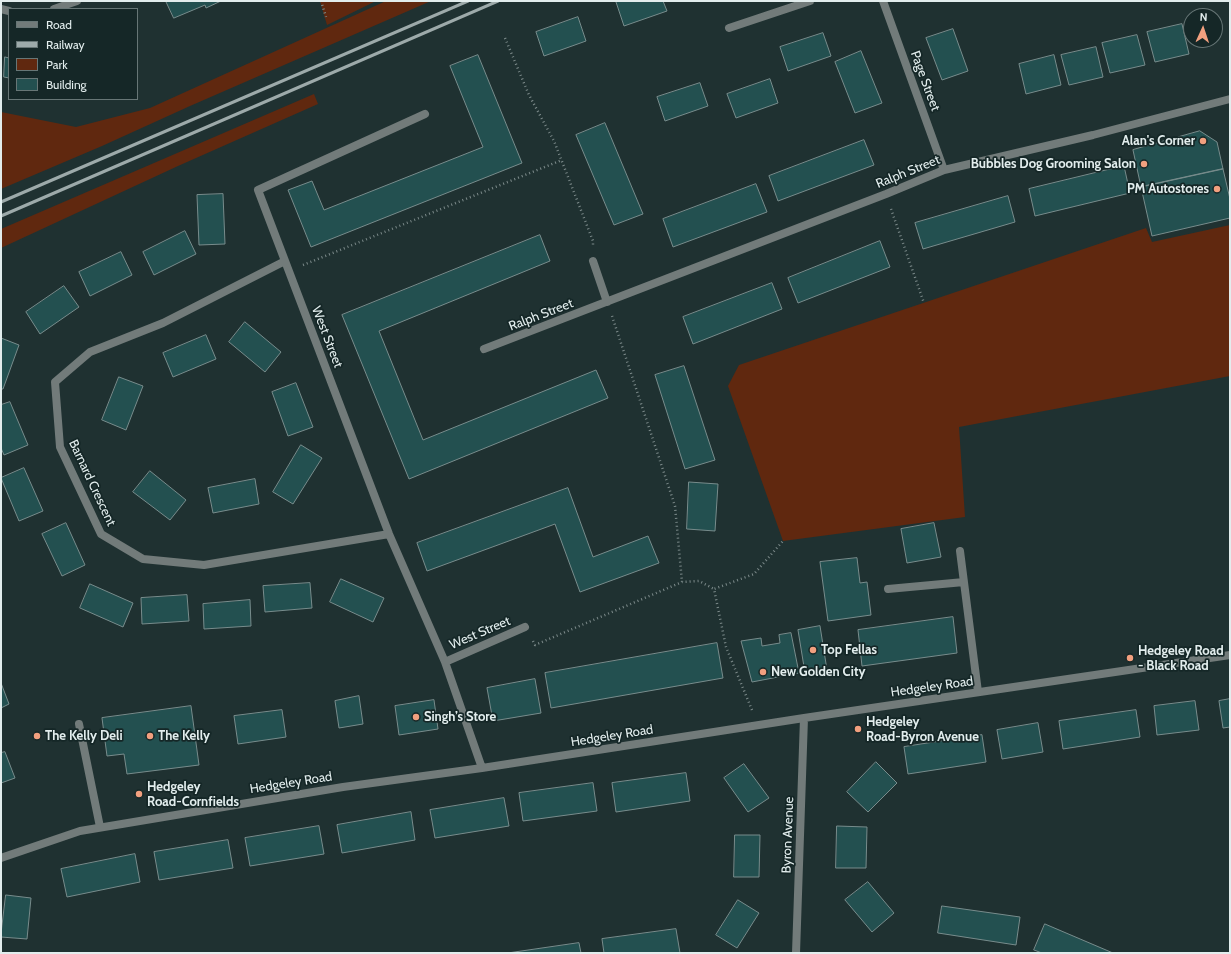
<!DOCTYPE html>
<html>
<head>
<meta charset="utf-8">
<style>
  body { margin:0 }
  #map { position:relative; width:1231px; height:954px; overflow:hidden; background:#1f3131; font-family:Cabin,sans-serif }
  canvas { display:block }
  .frame { position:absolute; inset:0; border:2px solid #e2eded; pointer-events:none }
  .legend { position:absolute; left:8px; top:8px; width:130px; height:92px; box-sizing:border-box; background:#152727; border:1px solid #677676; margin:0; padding:5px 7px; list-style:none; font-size:12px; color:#e2eded }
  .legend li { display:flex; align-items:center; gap:8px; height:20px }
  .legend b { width:20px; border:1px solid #677676 }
  .north { position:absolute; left:1183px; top:8px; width:40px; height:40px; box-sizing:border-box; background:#152727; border:1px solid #677676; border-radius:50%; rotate:3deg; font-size:11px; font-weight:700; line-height:16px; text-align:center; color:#e2eded }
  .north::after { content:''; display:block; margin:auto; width:14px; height:18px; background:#f2a07f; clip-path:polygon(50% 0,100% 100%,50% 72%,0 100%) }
</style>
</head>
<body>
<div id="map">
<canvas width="1231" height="954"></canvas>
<div class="frame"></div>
<ul class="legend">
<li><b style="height:5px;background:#727b7a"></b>Road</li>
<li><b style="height:5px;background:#9daaaa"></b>Railway</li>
<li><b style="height:11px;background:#60280f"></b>Park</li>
<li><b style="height:11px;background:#235050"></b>Building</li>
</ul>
<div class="north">N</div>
</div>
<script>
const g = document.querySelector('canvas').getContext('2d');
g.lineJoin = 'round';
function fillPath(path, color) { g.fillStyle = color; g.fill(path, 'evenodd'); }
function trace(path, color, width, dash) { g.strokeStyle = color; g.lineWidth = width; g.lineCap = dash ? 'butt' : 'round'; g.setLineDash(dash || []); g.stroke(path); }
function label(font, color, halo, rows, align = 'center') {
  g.font = font + ' Cabin,sans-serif'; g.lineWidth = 3.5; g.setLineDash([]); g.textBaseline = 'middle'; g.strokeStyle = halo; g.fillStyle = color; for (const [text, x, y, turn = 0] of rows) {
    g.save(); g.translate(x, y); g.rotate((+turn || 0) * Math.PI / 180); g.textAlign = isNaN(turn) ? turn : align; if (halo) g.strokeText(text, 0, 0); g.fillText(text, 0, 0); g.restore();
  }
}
const green = new Path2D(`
  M320 1H376L327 25Z
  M386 1H431L190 106 102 146 1 189V112L76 127 150 108Z
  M314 94 318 104 178 166 1 248V229Z
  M1230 225V376L959 427 965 517 783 541 728 386 739 365 1146 228 1152 242Z`);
const building = new Path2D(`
  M166 1H221L206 8 205 5 174 18Z
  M620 1H663L667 11 624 26 616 2Z
  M578 17 586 41 544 56 536 32Z
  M1182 24 1189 54 1155 62 1147 32Z
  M953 29 968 71 942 80 926 38Z
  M823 33 831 56 788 71 780 47Z
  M1137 35 1145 65 1110 73 1102 43Z
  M1096 47 1103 77 1069 85 1061 55Z
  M861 51 882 103 855 113 835 62Z
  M478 55 522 163 311 247 288 190 312 181 324 210 483 147 450 66Z
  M1054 55 1061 85 1026 94 1019 64Z
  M5 57 9 58V78L4 77Z
  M770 79 778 103 736 118 727 94Z
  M700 83 708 106 665 121 657 97Z
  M605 123 643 214 614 225 576 135Z
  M1200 131 1217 142 1223 169 1141 187 1133 150Z
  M864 140 874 165 778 201 769 176Z
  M1124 166 1130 193 1035 216 1029 189Z
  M1223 169 1230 199V218L1152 236 1141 187Z
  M756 184 767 212 673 247 663 219Z
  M223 194 225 244 199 245 197 195Z
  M1008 196 1015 222 923 249 915 223Z
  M185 231 196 254 154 275 143 252Z
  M540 235 550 261 379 331 423 440 596 370 608 398 409 479 342 315Z
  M880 241 890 267 798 303 788 278Z
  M121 252 132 275 90 296 79 272Z
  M772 283 782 309 693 344 683 317Z
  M64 286 79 307 40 334 26 312Z
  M245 322 281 352 265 372 229 342Z
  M206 335 216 359 173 377 163 353Z
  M1 338 19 345 3 389H1Z
  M684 366 715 460 685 469 655 375Z
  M119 377 143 386 126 430 102 420Z
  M296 383 313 427 288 436 272 392Z
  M10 402 28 445 4 455 1 448V405Z
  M301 445 322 458 293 504 273 492Z
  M24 468 43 511 19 521 1 478Z
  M150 471 186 500 170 520 133 492Z
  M255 479 259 504 213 513 208 488Z
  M689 482 718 484 715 531 687 529Z
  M568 488 593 557 648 536 659 563 580 592 555 524 427 571 417 543Z
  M66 523 85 565 62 576 42 534Z
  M934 523 941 557 907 563 901 529Z
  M857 558 860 583 867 582 871 615 828 621 820 562Z
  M341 579 384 598 373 622 330 602Z
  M310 583 312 608 265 612 263 586Z
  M90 584 133 603 123 627 80 608Z
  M187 595 189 621 142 624 141 598Z
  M250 600 251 626 204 629 203 604Z
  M953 617 957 653 862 666 858 630Z
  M820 626 827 670 805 673 798 630Z
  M791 633 799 673 752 682 741 641 761 638 762 646 780 643 779 635Z
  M717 643 723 678 551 708 545 673Z
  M535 679 541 713 493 721 487 688Z
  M1 683 9 704 1 708Z
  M359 696 363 724 339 728 335 701Z
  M1230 699V727L1223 728 1219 701Z
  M434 700 438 729 399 735 395 706Z
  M1195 701 1199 730 1157 735 1154 706Z
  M191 706 199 765 127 774 124 754 107 756 102 718Z
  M282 710 286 737 238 744 234 716Z
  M1136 710 1140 737 1063 749 1059 721Z
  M1038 723 1043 752 1002 759 997 730Z
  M982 735 986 762 908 774 904 747Z
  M5 752 15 778 1 783V753Z
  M876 762 897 783 868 812 847 792Z
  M744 764 769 798 748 812 724 778Z
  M686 773 690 801 616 812 612 783Z
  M593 783 597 811 523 821 519 793Z
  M504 798 509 826 435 838 430 810Z
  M411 812 415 840 342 853 337 825Z
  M319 826 324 854 250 866 245 838Z
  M837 826 867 827 866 868H836Z
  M735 835H760L759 877H734Z
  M228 840 233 868 159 880 154 852Z
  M135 854 140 882 67 897 61 869Z
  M868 882 894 913 872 932 845 900Z
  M6 895 31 898 27 939 1 937Z
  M738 900 759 913 737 948 716 935Z
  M942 906 1020 917 1016 945 938 933Z
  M1045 924 1113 953H1042L1034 950Z
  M676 929 680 953H604L602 939Z
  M579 943 581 953H508Z`);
const path = new Path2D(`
  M321 1 326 17
  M505 38 529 95 554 141 593 241V245
  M891 209 924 303
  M303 265 562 160
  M612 316 675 506 682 582
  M533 641 535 645 682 582 699 581 714 589
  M752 710 726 647 714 589 754 574 783 541`);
const lane = new Path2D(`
  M79 724 100 827`);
const street = new Path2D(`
  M883 1 944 170
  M1 9 9 11
  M54 9 77 1
  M729 28 810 1
  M425 114 258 190 389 534 445 662 482 768
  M285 261 163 323 90 352 55 382 60 447 101 534 143 559 204 565 389 534
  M593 261 607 302
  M484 349 886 194 944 170 1093 135 1230 99
  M960 551 978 692
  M888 589 964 582
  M445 662 525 627
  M1 858 80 831 343 787 482 768 804 718 1230 655
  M796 953 804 718`);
const rail = new Path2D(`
  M1 202 468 1
  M1 216 498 1`);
const markers = [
  [1203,141,4,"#f2a07f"],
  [1144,164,4,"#f2a07f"],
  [1217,189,4,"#f2a07f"],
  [813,650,4,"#f2a07f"],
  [1130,658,4,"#f2a07f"],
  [763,672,4,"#f2a07f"],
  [416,717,4,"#f2a07f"],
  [858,729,4,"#f2a07f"],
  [37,736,4,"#f2a07f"],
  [150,736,4,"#f2a07f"],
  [139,794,4,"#f2a07f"]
];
const streetNames = [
  ["Page Street",925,81,70],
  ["Ralph Street",908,172,-22],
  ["Ralph Street",541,315,-21],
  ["West Street",327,337,69],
  ["Barnard Crescent",92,483,65],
  ["West Street",480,633,-23],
  ["Hedgeley Road",932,687,-8],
  ["Hedgeley Road",612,736,-9],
  ["Hedgeley Road",291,783,-9],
  ["Byron Avenue",788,835,-88]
];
const poiNames = [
  ["Alan's Corner",1195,141,"right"],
  ["Bubbles Dog Grooming Salon",1136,164,"right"],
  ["PM Autostores",1209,189,"right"],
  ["Top Fellas",821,650],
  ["Hedgeley Road",1138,651],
  ["- Black Road",1138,666],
  ["New Golden City",771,672],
  ["Singh’s Store",424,717],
  ["Hedgeley",866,722],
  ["Road-Byron Avenue",866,737],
  ["The Kelly Deli",45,736],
  ["The Kelly",158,736],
  ["Hedgeley",147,787],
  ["Road-Cornfields",147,802]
];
fillPath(green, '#60280f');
fillPath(building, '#235050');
trace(building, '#788c8c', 1);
trace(path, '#7c8a8a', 2.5, [1, 3]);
trace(lane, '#727b7a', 8);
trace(street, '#727b7a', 8);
trace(rail, '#9daaaa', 3);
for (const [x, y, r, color] of markers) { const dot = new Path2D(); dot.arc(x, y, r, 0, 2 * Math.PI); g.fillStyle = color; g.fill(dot); trace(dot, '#152727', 1.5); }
label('13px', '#e2eded', '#152727', streetNames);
label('bold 13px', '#e2eded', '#152727', poiNames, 'left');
</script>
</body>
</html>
